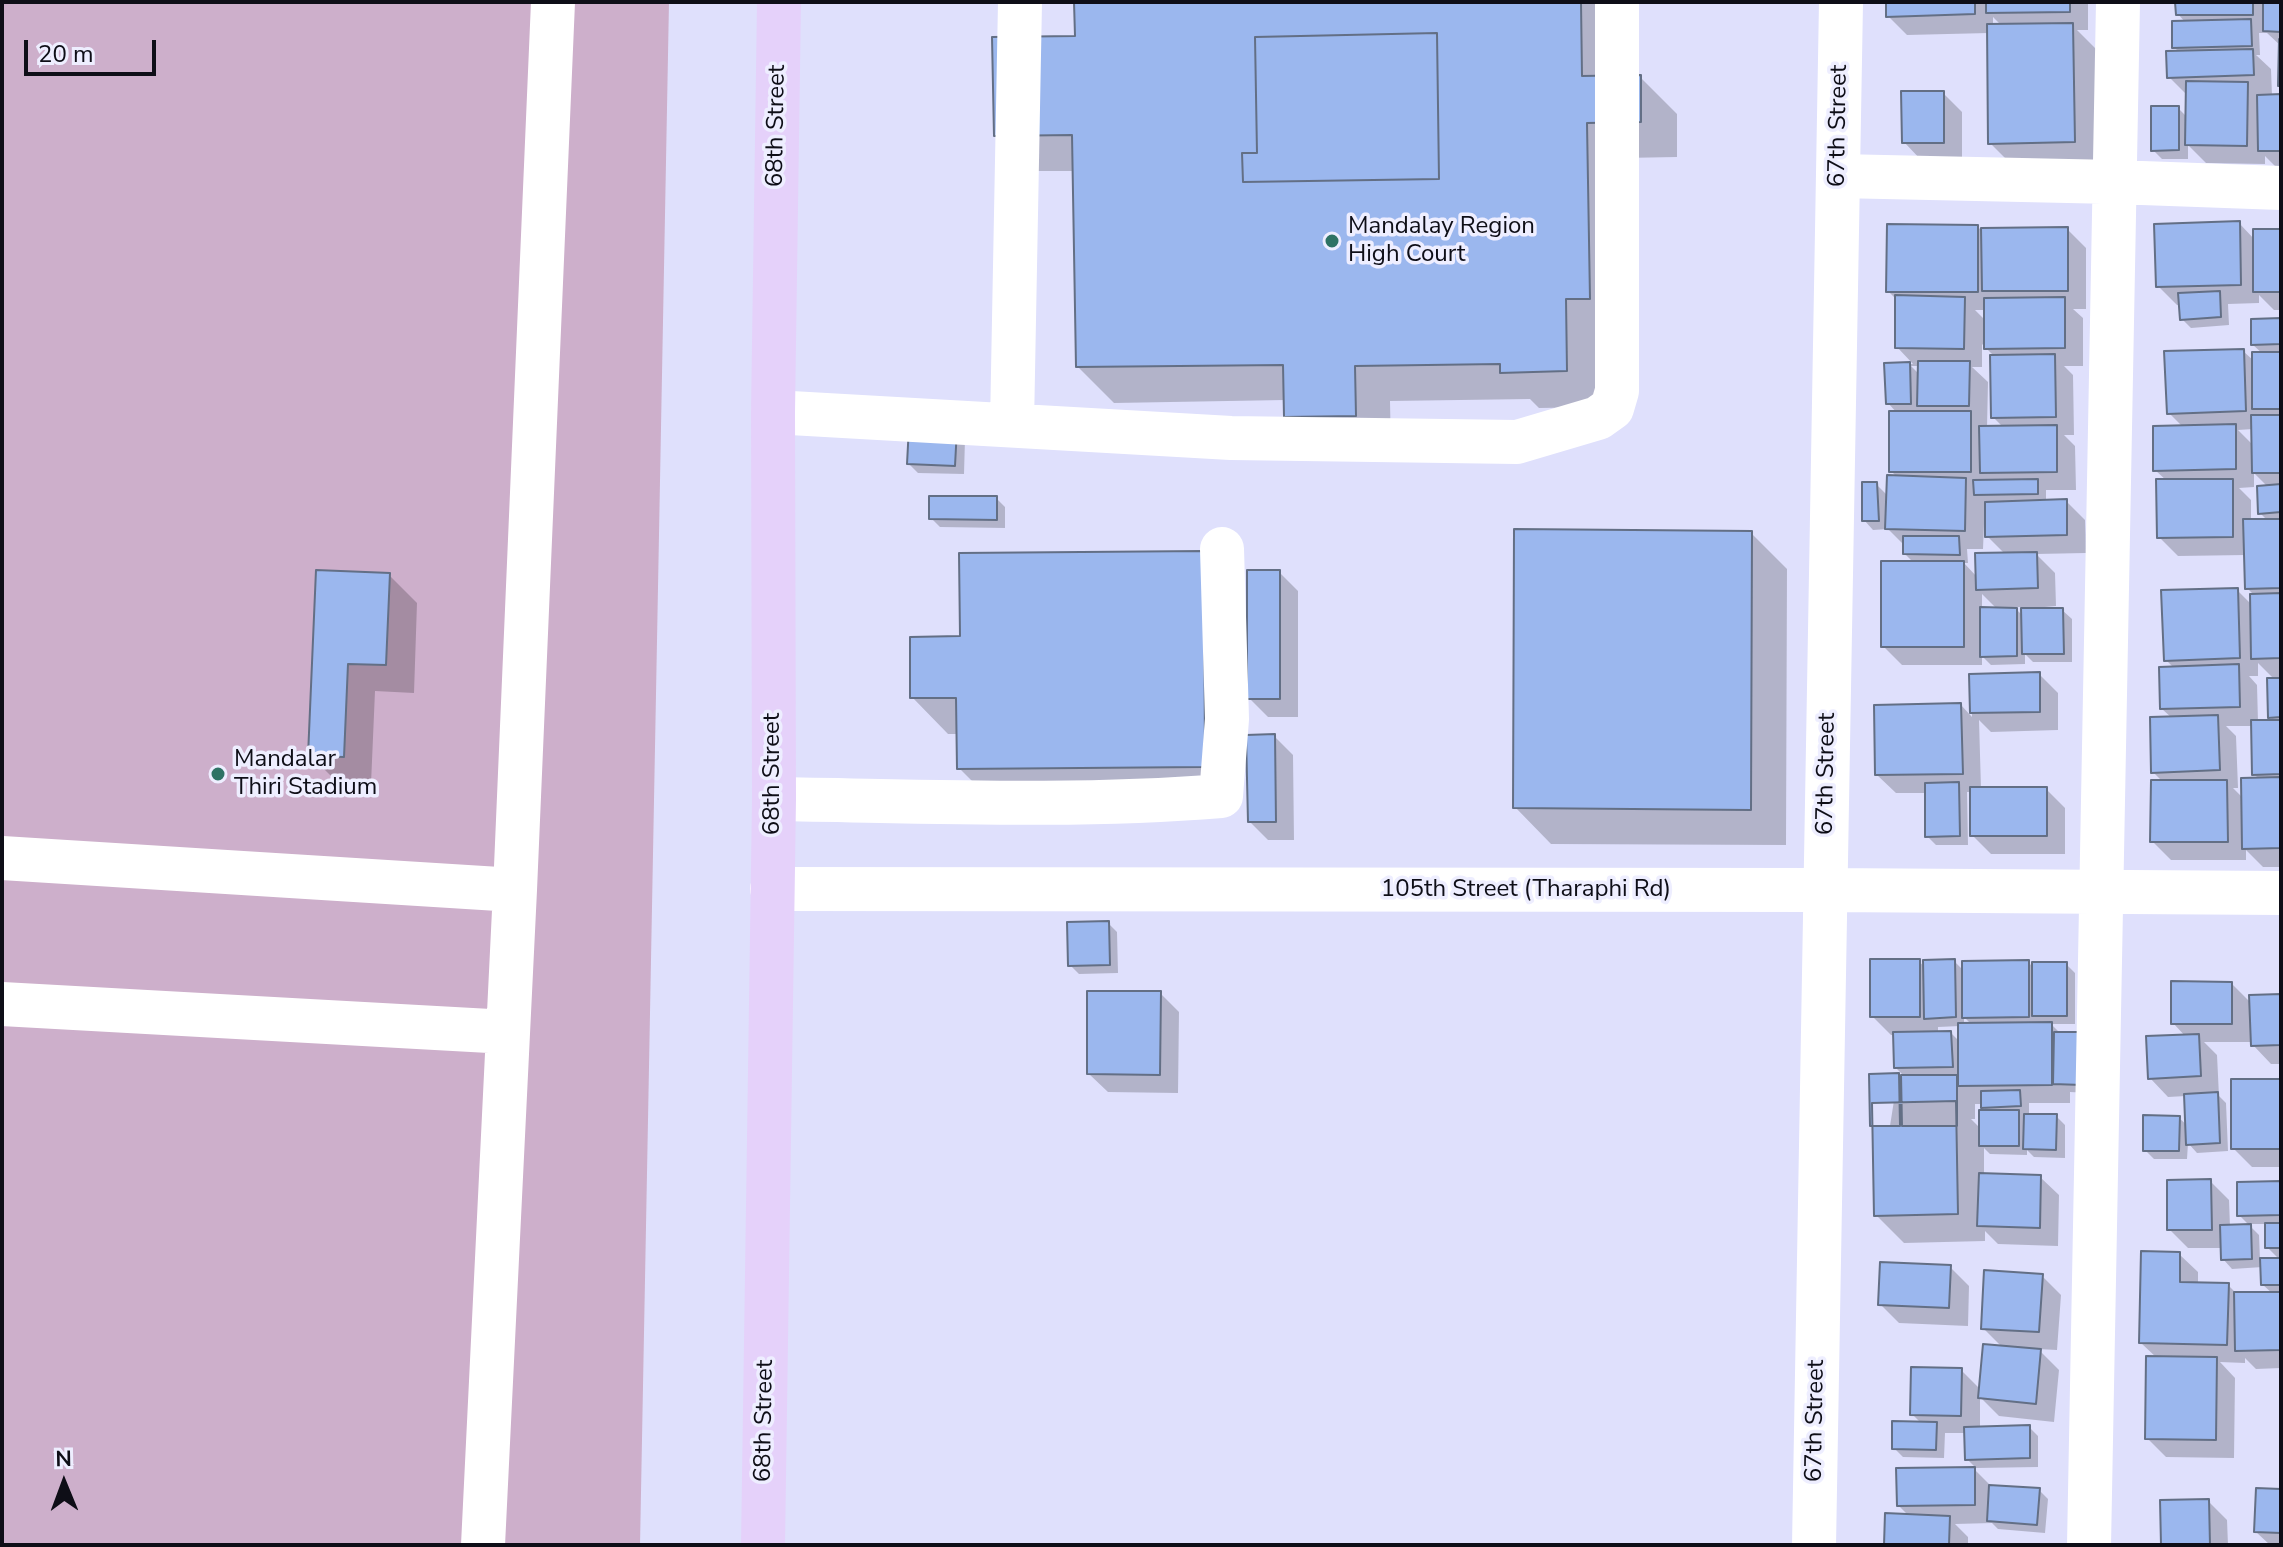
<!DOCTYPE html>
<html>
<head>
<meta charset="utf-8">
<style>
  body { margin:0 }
  #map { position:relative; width:2283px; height:1547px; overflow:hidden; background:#dfe0fc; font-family:"Nunito Sans",sans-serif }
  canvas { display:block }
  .frame { position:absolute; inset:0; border:4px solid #0e0e17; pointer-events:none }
  .north { position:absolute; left:24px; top:1443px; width:80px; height:80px; -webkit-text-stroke:6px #eef; paint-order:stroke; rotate:359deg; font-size:22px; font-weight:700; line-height:32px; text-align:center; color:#0e0e17 }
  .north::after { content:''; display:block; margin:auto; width:28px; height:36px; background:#0e0e17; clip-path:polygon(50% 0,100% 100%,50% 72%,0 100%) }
  .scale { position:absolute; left:24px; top:40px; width:132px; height:36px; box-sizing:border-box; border:4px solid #0e0e17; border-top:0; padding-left:10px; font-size:24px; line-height:28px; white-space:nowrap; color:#0e0e17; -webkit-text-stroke:6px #eef; paint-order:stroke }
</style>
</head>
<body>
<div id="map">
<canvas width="2283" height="1547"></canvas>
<div class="frame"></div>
<div class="north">N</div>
<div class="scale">20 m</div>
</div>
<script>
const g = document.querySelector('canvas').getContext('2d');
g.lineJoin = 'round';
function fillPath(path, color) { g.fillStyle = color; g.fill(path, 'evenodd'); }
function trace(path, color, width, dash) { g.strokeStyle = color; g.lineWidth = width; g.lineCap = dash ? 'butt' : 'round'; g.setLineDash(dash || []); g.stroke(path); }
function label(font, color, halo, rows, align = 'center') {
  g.font = font + ' "Nunito Sans",sans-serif'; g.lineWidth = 7; g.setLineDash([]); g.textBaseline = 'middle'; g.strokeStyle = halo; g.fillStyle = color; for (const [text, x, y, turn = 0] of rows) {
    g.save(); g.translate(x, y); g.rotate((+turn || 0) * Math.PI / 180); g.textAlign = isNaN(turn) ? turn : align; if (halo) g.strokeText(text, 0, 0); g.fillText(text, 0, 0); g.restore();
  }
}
const green = new Path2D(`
  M2 2H669L640 1545H2Z`);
const shadow = new Path2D(`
  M1076 2H1616L1617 78 1640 77 1677 114V157L1623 158 1602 407 1539 408 1530 399 1390 401 1391 452 1286 417 1285 400 1114 403 1078 367 1075 171H1032L996 135 1077 38Z
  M1888 2H2088V30H2077L2100 53 2102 169 2018 171 1990 143 1989 33 1907 35 1888 16ZM1993 17 2002 26H1993Z
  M2177 2H2281V85V46L2267 33H2259L2260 55H2256L2271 69 2272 96H2281V169H2278L2265 156V164L2206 163 2188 145V159H2162L2153 150 2178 108 2188 118V96L2169 77 2180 53 2174 47 2185 22 2178 14Z
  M1943 93 1962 112V161H1922L1904 142Z
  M2239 223 2255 240 2281 231V310H2274L2259 295V303L2228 304 2229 325 2191 328 2182 319 2181 305H2177L2158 286Z
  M1978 227 1981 230 2067 229 2086 248V309H2073L2083 318V366H2064L2073 375 2074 435H2064L2075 446 2076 490H2046V502L2066 501 2085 520 2086 553 2036 554 2055 573 2056 606 2045 607V610H2062L2072 619V662H2033L2025 654V664L1991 665 1982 656V665H1902L1883 646 1914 563 1905 554V546L1888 529 1873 530 1864 520 1876 484 1888 496 1898 478 1891 471 1897 413 1888 403 1886 365 1913 364 1897 347V300L1888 291ZM1975 310H1986V321ZM1982 344 1995 357 1993 417 2004 428H1987L1988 382 1972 367H1982ZM1911 366H1920V375ZM1984 524H1987V536L2006 555 1977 577 1964 563H1968L1967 549H1983ZM1982 594 1998 610H1982ZM2014 607H2023L2024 617Z
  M2281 320V867H2263L2246 850V860H2171L2152 841 2163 782 2153 772 2172 718 2162 709 2174 668 2166 660 2237 590 2252 605 2255 596 2247 588 2246 555 2178 556 2159 537 2167 481 2155 470 2183 427 2169 413 2243 351 2254 361 2263 354 2253 345ZM2253 429V445L2238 430ZM2254 473 2268 487 2260 513 2268 521H2251V500L2239 488 2254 487ZM2258 663 2275 680 2270 717 2275 722H2258L2257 685 2249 676H2258ZM2226 726H2253L2254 774 2260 780 2243 798 2233 788H2238L2236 736Z
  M965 439 964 474 918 473 909 464Z
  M996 498 1005 507V528L940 527 931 518Z
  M1751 533 1787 569 1786 845 1551 844 1515 807Z
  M1203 553 1241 802 995 804 959 768 958 734H948L912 697 962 638Z
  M318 572 389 575 417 603 414 693 375 691 371 784 338 783 310 755Z
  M1279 572 1298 591V717H1268L1249 698Z
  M2039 674 2058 693V730L1991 732 1979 720 1981 789H2046L2065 808V854H1991L1972 835V792H1967L1968 845H1936L1927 836V793H1896L1877 775 1961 705 1972 717 1971 676Z
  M1274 736 1293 755 1294 840H1268L1250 822Z
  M1108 923 1117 932 1118 973 1079 974 1070 965Z
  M1919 961 1925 968 1954 961 1964 971 2028 962 2034 968 2066 964 2075 973V1024H2051L2061 1034 2090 1093 2070 1092V1103H2029V1116H2056L2065 1125V1158L2034 1157 2027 1150V1155L1990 1154 1984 1148V1175L2040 1177 2059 1195 2058 1246 1998 1244 1985 1231V1241L1904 1243 1876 1215 1898 1075 1903 1081V1075L1896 1068 1895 1035H1891L1872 1016ZM1964 1017 1972 1025H1964ZM1960 1026V1042L1951 1033H1938V1027ZM1975 1104H1983V1107L1989 1112 1981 1129 1971 1119H1975Z
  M2232 984 2251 1003 2281 996V1064H2271L2253 1045 2252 1042H2204L2217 1055 2219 1096 2226 1103 2228 1151 2197 1153 2188 1143 2187 1159H2154L2145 1150 2179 1118 2188 1126 2186 1096 2168 1097 2150 1078 2186 1037 2173 1023Z
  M1160 993 1179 1012 1178 1093 1108 1092 1089 1074Z
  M2281 1081V1167H2252L2233 1148Z
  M2210 1181 2229 1200 2230 1227 2250 1226 2239 1215 2281 1183V1368L2256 1369 2245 1358V1363L2220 1362 2235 1378 2234 1458 2166 1457 2147 1438 2157 1358 2141 1343 2179 1254 2198 1272V1285H2228L2237 1294H2273L2263 1285V1267L2232 1269 2223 1259V1248H2188L2169 1229ZM2248 1224H2267V1247L2280 1260H2260L2259 1235Z
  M1950 1267 1969 1286 1968 1326 1899 1323 1880 1304Z
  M2042 1276 2061 1295 2057 1350 2038 1349 2059 1370 2054 1422 1999 1416 1980 1397V1428L2029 1427 2038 1436V1467L1976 1468 1967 1459V1433H1945L1944 1458 1903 1457 1894 1448 1922 1424 1912 1414 1961 1370 1980 1389 2003 1348 1983 1328Z
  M1974 1469 1992 1487 2039 1490 2048 1499 2045 1533 1998 1529 1992 1523 1955 1524 1968 1537V1545H1886L1909 1516 1899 1506Z
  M2281 1491V1545H2270L2256 1532Z
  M2208 1501 2227 1520 2228 1545H2163Z`);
const building = new Path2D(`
  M1074 2H1581L1582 76 1641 75V122L1587 123 1590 299H1566L1567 371 1500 373V364L1355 366 1356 416 1284 417 1283 365 1076 367 1072 135 994 136 992 37 1075 36ZM1437 33 1439 179 1243 182 1242 153H1257L1255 37Z
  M1886 2H1975V14L1886 17Z
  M1986 2H2070V12L1986 13Z
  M2175 2H2253V15H2176Z
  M2263 2H2281V32L2263 31Z
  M2251 19 2252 46 2172 48V21Z
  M2073 23 2075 142 1988 144 1987 24Z
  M1437 33 1439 179 1243 182 1242 153H1257L1255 37Z
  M2279 39H2281V86H2278Z
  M2253 49 2254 75 2167 78 2166 51Z
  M2186 81 2248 82 2247 146 2185 145Z
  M1901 91H1944V143H1902Z
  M2281 94V151H2258L2257 95Z
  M2151 106H2179V150L2151 151Z
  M2240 221 2241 285 2156 287 2154 224Z
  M1887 224 1978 225V292H1886Z
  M2068 227V291H1982L1981 228Z
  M2253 229H2281V292H2253Z
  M2220 291 2221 317 2180 320 2178 293Z
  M1895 295 1965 297 1964 349 1895 348Z
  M2065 297V348L1984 349V298Z
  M2281 318V344L2251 345V319Z
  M2244 349 2246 411 2167 414 2164 351Z
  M2252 352H2281V409H2252Z
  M2055 354 2056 417 1991 418 1990 355Z
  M1918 361H1970L1969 406H1917Z
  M1910 362 1911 404H1886L1884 363Z
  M1889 411H1971V472H1889Z
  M2251 415H2281V473H2252Z
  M2236 424V469L2153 471V426Z
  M2057 425V472L1980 473 1979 426Z
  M909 426 957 428 955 466 907 464Z
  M1887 475 1966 478 1965 531 1885 529Z
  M2038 479V494L1974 495 1973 480Z
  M2156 479H2233V537L2157 538Z
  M1862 482H1877L1879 521H1862Z
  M2281 484V512L2258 514 2257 486Z
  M929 496H997V520L929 519Z
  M2067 499V535L1985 537V502Z
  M2243 519H2281V588L2245 589Z
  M1514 529 1752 531 1751 810 1513 808Z
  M1903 536H1959L1960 555 1903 554Z
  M1204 551 1205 767 957 769 956 698H910V637L960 636 959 553Z
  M2037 552 2038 588 1976 590 1975 553Z
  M1881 561H1964V647H1881Z
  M316 570 390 573 386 665 348 664 344 757 308 756Z
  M1247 570H1280V699H1247Z
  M2238 588 2240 658 2164 661 2161 590Z
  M2281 593V658L2251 659 2250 594Z
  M1980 607 2017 608V656L1980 657Z
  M2021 608H2063L2064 654H2022Z
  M2239 664 2240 707 2160 709 2159 667Z
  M2040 672V712L1970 713 1969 674Z
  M2267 678H2281V717L2268 718Z
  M1961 703 1963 774 1875 775 1874 705Z
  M2218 715 2220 770 2151 773 2150 717Z
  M2251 720H2281V774L2252 775Z
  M1275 734 1276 822H1248L1246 735Z
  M2281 777V848L2242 849 2241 778Z
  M2151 780H2227L2228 842H2150Z
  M1959 782 1960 836 1925 837V783Z
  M1970 787H2047V836H1970Z
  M1109 921 1110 965 1068 966 1067 922Z
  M1870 959H1920V1017H1870Z
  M1955 959 1956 1017 1924 1019 1923 960Z
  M2029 960V1017L1962 1018V961Z
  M2032 962H2067V1016H2032Z
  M2171 981 2232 982V1024H2171Z
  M1087 991H1161L1160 1075 1087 1074Z
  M2281 994V1045L2251 1046 2249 995Z
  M2052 1022V1085L1958 1086V1023Z
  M1951 1031 1953 1067 1894 1068 1893 1032Z
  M2054 1032H2083L2082 1085 2053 1084Z
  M2199 1034 2201 1076 2148 1079 2146 1036Z
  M1899 1073 1900 1126H1870L1869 1074Z
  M1901 1075H1957V1126H1902Z
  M2231 1079H2281V1149H2231Z
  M2020 1090 2021 1106 1981 1108V1091Z
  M2218 1092 2220 1143 2186 1145 2184 1094Z
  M1956 1101 1958 1214 1874 1216 1872 1103Z
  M1979 1110H2019V1146H1979Z
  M2024 1114H2057L2056 1150 2023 1149Z
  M2143 1115 2180 1116 2179 1151H2143Z
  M1979 1173 2041 1175 2040 1228 1977 1226Z
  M2211 1179 2212 1230H2167V1180Z
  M2281 1181V1215L2237 1216V1182Z
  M2265 1223H2281V1248H2265Z
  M2251 1224 2252 1259 2221 1260 2220 1225Z
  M2141 1251 2180 1252V1282L2229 1283 2227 1345 2139 1343Z
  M2260 1258H2281V1285H2261Z
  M1880 1262 1951 1265 1949 1308 1878 1305Z
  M1984 1270 2043 1274 2039 1332 1981 1329Z
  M2234 1292H2281V1350L2235 1351Z
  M1983 1344 2041 1349 2036 1404 1978 1398Z
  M2146 1356 2217 1357 2216 1440 2145 1439Z
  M1911 1367 1962 1368 1961 1416 1910 1415Z
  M1892 1421 1937 1422 1936 1450 1892 1449Z
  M2030 1425V1458L1965 1460 1964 1427Z
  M1975 1467V1505L1897 1506 1896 1468Z
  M1989 1485 2040 1488 2037 1525 1987 1521Z
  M2256 1488 2281 1489V1533L2254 1532Z
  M2209 1499 2210 1545H2161L2160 1500Z
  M1885 1513 1950 1516 1949 1545H1884Z`);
const minor = new Path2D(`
  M1838 176 2114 182 2281 188
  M773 412 1231 438 1517 442 1598 418 1612 408 1617 391V2
  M1012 425 1020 2
  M774 799C923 801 1073 808 1221 796L1227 719 1222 549
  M2 858 515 890
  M772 889 1825 890 2281 893
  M2 1004 508 1032
  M483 1545 515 890 553 2
  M1814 1545 1841 2
  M2089 1545 2118 2`);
const major = new Path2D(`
  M763 1545 774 799 773 412 779 2`);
const markers = [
  [1332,241,8,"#2e7264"],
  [218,774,8,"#2e7264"]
];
const streetNames = [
  ["68th Street",777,126,-89],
  ["67th Street",1839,126,-89],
  ["68th Street",773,774,-90],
  ["67th Street",1827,774,-89],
  ["105th Street (Tharaphi Rd)",1526,890],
  ["68th Street",765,1421,-89],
  ["67th Street",1816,1421,-89]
];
const poiNames = [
  ["Mandalay Region",1348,227],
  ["High Court",1348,255],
  ["Mandalar",234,760],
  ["Thiri Stadium",234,788]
];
fillPath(green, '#cdafcb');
fillPath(shadow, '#0003');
fillPath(building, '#9bb7ee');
trace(building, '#636f85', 2);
trace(minor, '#fff', 44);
trace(major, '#e5d1fa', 44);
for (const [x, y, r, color] of markers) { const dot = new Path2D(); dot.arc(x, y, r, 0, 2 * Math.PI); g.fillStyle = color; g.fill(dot); trace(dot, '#eef', 3); }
label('24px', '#0e0e17', '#eef', streetNames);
label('24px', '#0e0e17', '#eef', poiNames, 'left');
</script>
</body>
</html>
